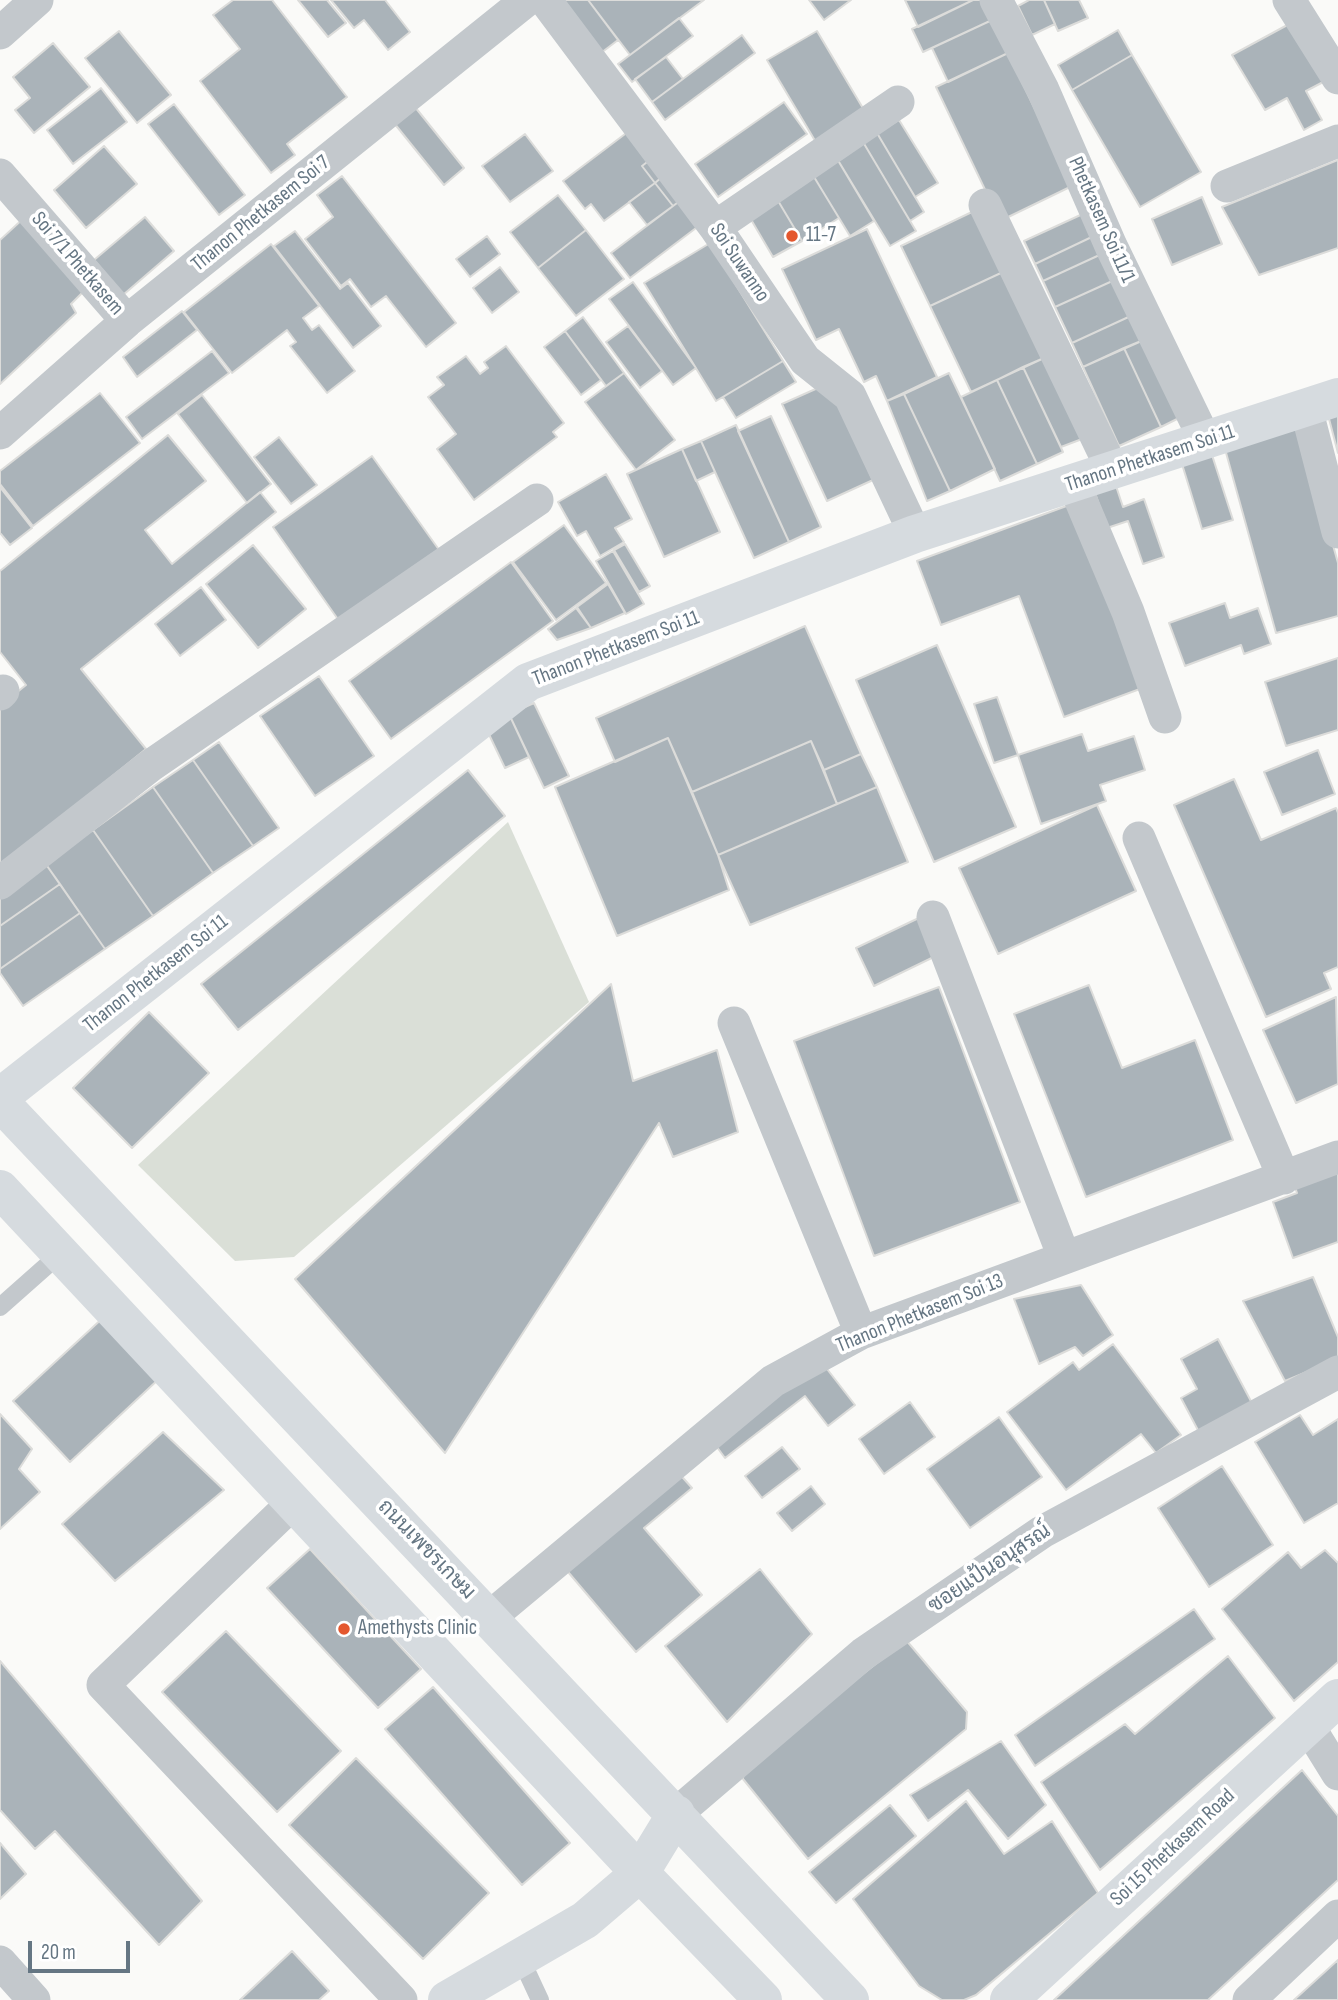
<!DOCTYPE html>
<html>
<head>
<meta charset="utf-8">
<style>
  body { margin:0 }
  #map { position:relative; width:1338px; height:2000px; overflow:hidden; background:#fafaf8; font-family:"Sofia Sans Condensed",sans-serif }
  canvas { display:block }
  .scale { position:absolute; left:28px; top:1941px; width:102px; height:32px; box-sizing:border-box; border:4px solid #657683; border-top:0; padding-left:9px; font-size:21px; line-height:24px; white-space:nowrap; color:#657683; -webkit-text-stroke:5px #fff; paint-order:stroke }
</style>
</head>
<body>
<div id="map">
<canvas width="1338" height="2000"></canvas>
<div class="scale">20 m</div>
</div>
<script>
const g = document.querySelector('canvas').getContext('2d');
g.lineJoin = 'round';
function fillPath(path, color) { g.fillStyle = color; g.fill(path, 'evenodd'); }
function trace(path, color, width, dash) { g.strokeStyle = color; g.lineWidth = width; g.lineCap = dash ? 'butt' : 'round'; g.setLineDash(dash || []); g.stroke(path); }
function label(font, color, halo, rows, align = 'center') {
  g.font = font + ' "Sofia Sans Condensed",Sarabun,sans-serif'; g.lineWidth = 7; g.setLineDash([]); g.textBaseline = 'middle'; g.strokeStyle = halo; g.fillStyle = color; for (const [text, x, y, turn = 0] of rows) {
    g.save(); g.translate(x, y); g.rotate((+turn || 0) * Math.PI / 180); g.textAlign = isNaN(turn) ? turn : align; if (halo) g.strokeText(text, 0, 0); g.fillText(text, 0, 0); g.restore();
  }
}
const green = new Path2D(`
  M508 822 589 1002 294 1257 235 1261 138 1165Z`);
const building = new Path2D(`
  M233 0H272L347 97 287 144 295 155 271 173 200 81 240 49 213 15Z
  M298 0H327L346 23 328 37Z
  M331 0H385L410 32 388 50 364 20 354 28Z
  M563 0H588L618 40 597 56Z
  M588 0H704L630 55Z
  M809 0H851L824 20Z
  M905 0H973L918 27Z
  M973 0H982L992 20 923 52 912 29Z
  M1029 0H1044L1055 24 1032 35 1018 6Z
  M1044 0H1079L1088 18 1058 31Z
  M679 18 693 36 632 82 618 64Z
  M992 20 1008 53 948 82 932 48Z
  M1291 23 1327 80 1306 91 1322 120 1304 130 1287 98 1265 110 1232 55Z
  M1118 30 1132 55 1072 90 1058 65Z
  M119 31 171 95 137 123 85 58Z
  M817 31 867 115 817 144 767 60Z
  M742 35 755 53 665 120 652 102Z
  M53 43 90 87 34 133 15 110 30 98 13 77Z
  M1008 53 1072 186 1000 221 936 87Z
  M1132 55 1201 172 1140 207 1072 90Z
  M666 57 683 79 652 102 635 79Z
  M101 88 127 122 73 164 47 130Z
  M784 102 807 134 718 197 695 164Z
  M174 104 245 195 219 215 148 124Z
  M415 107 464 168 444 185 394 123Z
  M899 120 938 183 915 197 877 133Z
  M629 131 651 159 642 166 655 183 604 221 591 204 585 209 563 181Z
  M877 133 924 212 910 221 863 142Z
  M525 134 553 171 510 202 482 166Z
  M863 142 916 231 890 246 836 157Z
  M104 146 137 184 86 228 54 190Z
  M836 157 874 221 850 236 811 172Z
  M651 159 663 176 655 183 642 166Z
  M1338 160V248L1259 275 1222 207Z
  M811 172 839 218 802 241 774 194Z
  M342 176 456 323 426 347 386 296 371 307 350 279 341 286 305 239 333 217 317 195Z
  M663 176 681 200 673 206 655 183Z
  M655 183 673 206 647 225 629 202Z
  M774 194 802 241 773 257 746 211Z
  M558 195 586 230 538 268 510 232Z
  M1202 197 1222 244 1172 265 1152 219Z
  M681 200 700 225 630 278 611 253Z
  M974 211 1003 272 930 306 901 246Z
  M1087 212 1098 234 1035 264 1024 241Z
  M26 216 88 287 71 304 76 313 0 384V240Z
  M145 217 174 251 123 295 94 260Z
  M867 229 937 377 887 401 876 376 864 382 839 329 816 340 782 269Z
  M586 230 624 279 576 316 538 268Z
  M295 231 340 289 348 283 381 326 353 348 274 246Z
  M1098 234 1106 252 1043 281 1035 264Z
  M487 236 500 254 470 277 456 259Z
  M710 243 783 361 716 401 644 283Z
  M271 244 319 306 303 318 312 330 319 325 355 371 327 393 290 346 296 342 287 330 232 373 184 312Z
  M1106 252 1119 278 1055 307 1043 281Z
  M500 267 519 292 492 313 473 288Z
  M1003 272 1044 358 971 392 930 306Z
  M1119 278 1135 314 1072 343 1055 307Z
  M633 282 696 368 673 385 609 299Z
  M182 311 197 330 137 377 123 357Z
  M1135 314 1146 339 1083 367 1072 343Z
  M583 317 624 373 606 386 565 331Z
  M628 326 662 371 640 388 606 342Z
  M565 331 601 380 581 395 544 347Z
  M1146 339 1183 416 1161 427 1124 348Z
  M506 346 564 423 553 432 557 437 474 500 437 449 456 434 428 397 444 385 437 377 466 356 480 374 488 368 484 362Z
  M1124 348 1161 427 1119 446 1083 367Z
  M212 351 229 373 142 439 126 417Z
  M1044 358 1082 439 1061 447 1023 367Z
  M783 361 796 382 736 418 723 397Z
  M1023 367 1063 452 1037 464 997 380Z
  M624 373 675 440 636 470 585 402Z
  M949 373 995 469 950 491 904 394Z
  M997 380 1037 464 1000 481 961 397Z
  M829 383 873 480 827 501 782 404Z
  M100 393 140 443 33 526 0 484V471Z
  M904 394 950 491 927 501 887 401Z
  M202 395 271 484 247 503 178 414Z
  M1338 413V453L1328 415Z
  M771 416 821 527 789 542 738 431Z
  M736 425 789 542 754 558 701 441Z
  M1300 428 1338 563V616L1276 633 1225 449Z
  M168 435 206 481 145 530 172 564 260 492 276 512 81 669 146 749 0 867V706L26 685 0 652V571Z
  M279 437 317 485 291 504 254 457Z
  M701 441 715 472 696 481 682 449Z
  M682 449 720 532 664 557 627 474Z
  M1212 455 1233 520 1202 529 1182 464Z
  M372 456 442 554 342 625 273 527Z
  M606 474 632 519 615 528 624 542 600 556 586 531 577 536 558 502Z
  M1116 486 1123 507 1144 499 1164 557 1143 564 1128 521 1107 528 1095 493Z
  M0 487 32 528 10 545 0 533Z
  M1080 501 1148 686 1064 717 1019 596 941 625 917 561Z
  M564 525 606 583 556 620 513 562Z
  M625 544 650 586 639 592 614 550Z
  M253 545 306 609 258 648 206 584Z
  M613 551 644 604 626 614 596 561Z
  M511 562 553 621 391 739 349 681Z
  M608 584 625 613 591 628 577 607Z
  M201 587 226 620 180 656 155 624Z
  M1225 603 1230 618 1258 608 1271 644 1244 654 1241 645 1185 666 1169 623Z
  M576 608 591 628 557 640 548 629Z
  M805 626 861 754 824 770 811 741 692 792 668 738 615 762 596 718Z
  M937 645 1016 827 934 862 856 680Z
  M1338 658V730L1286 746 1265 682Z
  M319 676 374 756 315 796 260 716Z
  M997 697 1018 755 994 763 974 704Z
  M534 703 569 776 544 788 509 714Z
  M509 714 529 757 505 768 485 726Z
  M1082 734 1088 751 1134 736 1145 770 1100 785 1106 801 1041 824 1018 755Z
  M668 738 718 855 729 890 617 936 555 787Z
  M811 741 837 804 718 855 692 792Z
  M219 742 279 828 253 846 193 760Z
  M1318 750 1335 794 1282 815 1264 772Z
  M861 754 877 787 837 804 824 770Z
  M193 760 253 846 213 873 153 787Z
  M468 770 505 816 238 1030 201 984Z
  M1234 779 1261 840 1336 808 1338 813V967L1324 973 1331 989 1266 1017 1174 805Z
  M153 787 213 873 153 916 93 830Z
  M877 787 908 862 750 925 718 855Z
  M1097 805 1136 891 998 954 959 868Z
  M93 830 153 916 105 949 45 863Z
  M45 863 60 884 0 926V895Z
  M60 884 80 913 0 969V926Z
  M80 913 105 949 23 1006 0 973V969Z
  M925 915 944 952 874 986 856 948Z
  M611 984 633 1081 717 1050 738 1132 673 1157 659 1123 445 1453 295 1279Z
  M1089 985 1122 1068 1195 1040 1233 1140 1086 1197 1014 1014Z
  M939 987 1020 1202 874 1256 794 1041Z
  M1336 997 1338 1084 1296 1103 1263 1030Z
  M149 1012 209 1073 132 1148 73 1088Z
  M1338 1161V1242L1293 1258 1273 1202 1297 1193 1292 1178Z
  M1313 1277 1338 1337V1359L1285 1381 1243 1301Z
  M1081 1285 1113 1335 1083 1356 1075 1347 1039 1364 1014 1299Z
  M106 1315 162 1376 70 1462 13 1401Z
  M1218 1339 1253 1405 1200 1434 1181 1398 1197 1389 1181 1359Z
  M1113 1344 1181 1435 1156 1453 1141 1434 1066 1490 1007 1412 1073 1362 1079 1370Z
  M820 1360 855 1405 828 1426 805 1396 725 1458 714 1443Z
  M910 1402 935 1437 884 1474 859 1439Z
  M0 1414 32 1449 19 1469 40 1492 0 1529Z
  M1300 1415 1313 1435 1338 1419V1503L1304 1523 1255 1442Z
  M999 1417 1042 1477 970 1528 927 1469Z
  M163 1432 224 1490 115 1581 62 1524Z
  M782 1447 800 1469 762 1498 745 1476Z
  M1222 1466 1273 1545 1209 1587 1158 1508Z
  M676 1470 692 1488 644 1528 702 1595 636 1652 563 1566Z
  M811 1486 825 1504 792 1531 777 1513Z
  M310 1549 421 1669 378 1708 267 1588Z
  M1325 1550 1338 1563V1662L1294 1701 1222 1609 1288 1552 1301 1568Z
  M760 1569 812 1634 727 1722 665 1646Z
  M1194 1609 1215 1639 1035 1766 1015 1735Z
  M226 1631 341 1751 277 1812 162 1692Z
  M906 1640 967 1712 966 1729 808 1859 743 1779 744 1768Z
  M1228 1656 1275 1718 1100 1870 1041 1782 1125 1724 1135 1734Z
  M0 1661 202 1901 159 1945 55 1831 35 1849 0 1810Z
  M433 1687 570 1843 522 1885 385 1729Z
  M1001 1741 1046 1805 1008 1839 968 1790 928 1821 910 1795Z
  M356 1758 489 1893 423 1959 289 1825Z
  M1302 1770 1338 1816V1880L1208 2000H1054Z
  M966 1801 1004 1854 1052 1821 1098 1893 976 1995 964 2000H942L919 1986 853 1899Z
  M890 1805 916 1836 836 1903 809 1872Z
  M0 1843 26 1874 0 1899Z
  M292 1951 329 1991 319 2000H240Z
  M1338 1960V2000H1294Z`);
const lane = new Path2D(`
  M0 1307 61 1253
  M520 1957 540 2000`);
const street = new Path2D(`
  M545 0 715 227 805 360 850 396 915 534
  M996 0 1043 90 1111 246 1205 440
  M1289 0 1338 78
  M0 33 37 0
  M0 175 127 321
  M1227 186 1338 141
  M985 205 1112 469
  M715 227 898 102
  M1306 408 1338 532
  M0 433 127 321 527 0
  M1074 484 1128 612 1165 717
  M0 694 3 691
  M1139 838 1284 1178
  M0 883 150 766 537 500
  M933 917 1064 1257
  M734 1023 861 1333
  M294 1502 103 1685 401 2000
  M490 1617 773 1381 861 1333 1338 1157
  M1307 1724 1338 1774
  M676 1814 863 1654 1042 1532 1338 1372
  M0 1962 34 2000
  M1249 2000 1338 1916`);
const secondary = new Path2D(`
  M0 1097 528 682 915 534 1338 397
  M0 1102 850 2000
  M0 1189 640 1873 763 2000
  M447 2000 585 1920 640 1873 676 1814
  M1009 2000 1338 1698`);
const markers = [
  [792,236,7,"#e4572e"],
  [344,1629,7,"#e4572e"]
];
const streetNames = [
  ["Thanon Phetkasem Soi 7",261,214,-39],
  ["Phetkasem Soi 11/1",1101,220,66],
  ["Soi Suwanno",739,263,56],
  ["Soi 7/1 Phetkasem",77,264,49],
  ["Thanon Phetkasem Soi 11",1150,459,-18],
  ["Thanon Phetkasem Soi 11",616,649,-21],
  ["Thanon Phetkasem Soi 11",156,974,-38],
  ["Thanon Phetkasem Soi 13",920,1314,-22],
  ["ถนนเพชรเกษม",426,1550,46],
  ["ซอยแป้นอนุสรณ์",990,1569,-34],
  ["Soi 15 Phetkasem Road",1173,1848,-43]
];
const poiNames = [
  ["11-7",806,236],
  ["Amethysts Clinic",358,1629]
];
fillPath(green, '#dadfd7');
fillPath(building, '#aab3b9');
trace(building, '#dcdcda', 2);
trace(lane, '#c3c8cc', 18);
trace(street, '#c3c8cc', 33);
trace(secondary, '#d6dbdf', 38);
for (const [x, y, r, color] of markers) { const dot = new Path2D(); dot.arc(x, y, r, 0, 2 * Math.PI); g.fillStyle = color; g.fill(dot); trace(dot, '#fff', 2.5); }
label('21px', '#657683', '#fff', streetNames);
label('21px', '#657683', '#fff', poiNames, 'left');
</script>
</body>
</html>
